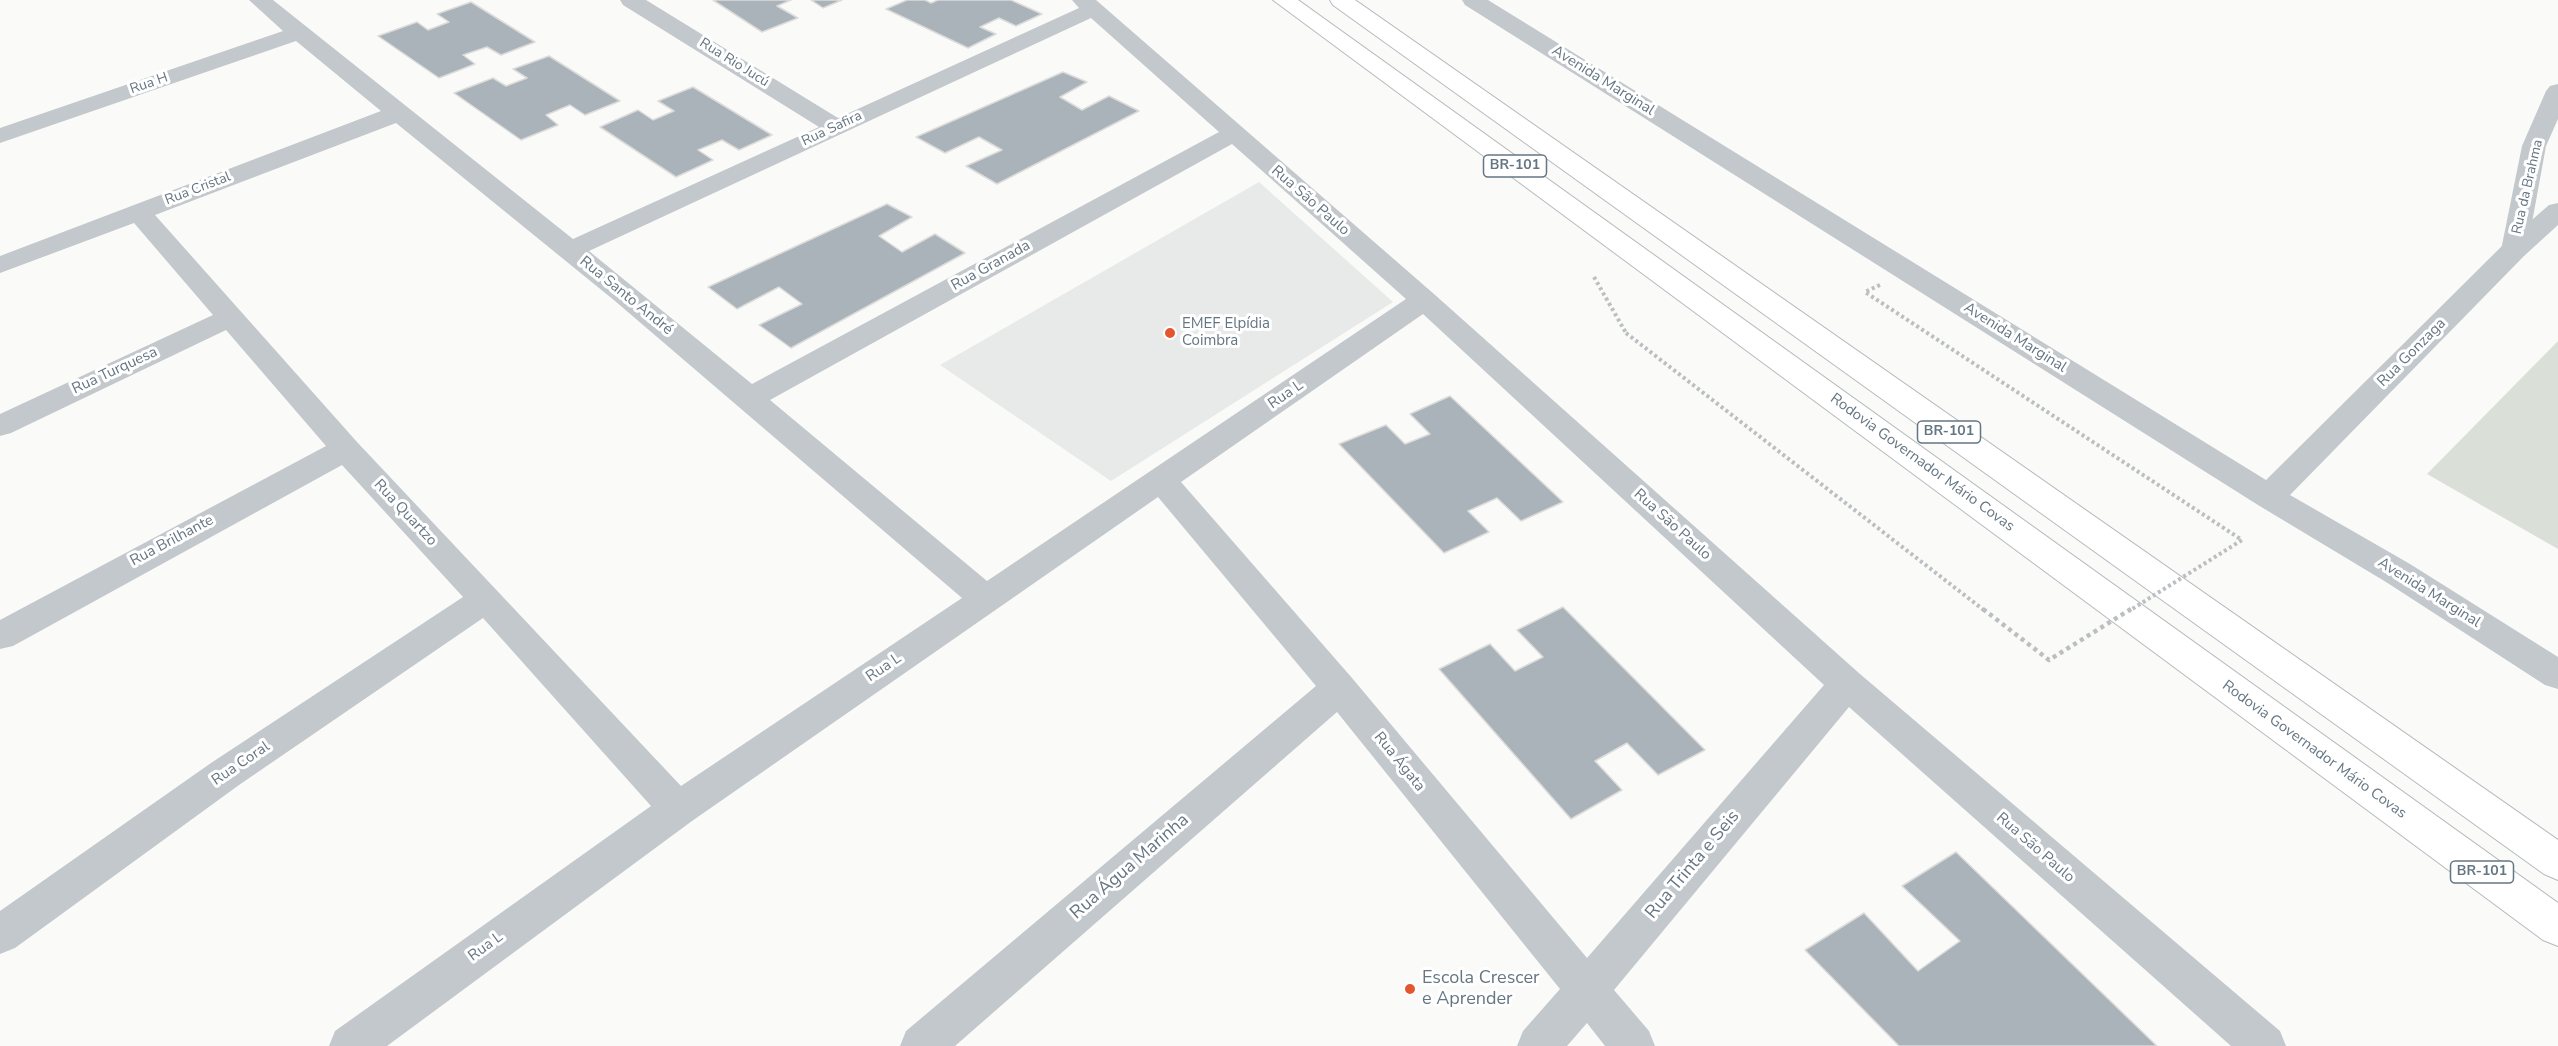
<!DOCTYPE html>
<html>
<head>
<meta charset="utf-8">
<style>
  body { margin:0 }
  canvas { display:block; background:#fafaf8 }
</style>
</head>
<body>
<canvas width="2558" height="1046"></canvas>
<script>
const g = document.querySelector('canvas').getContext('2d');
g.lineJoin = 'round';
function fillPath(path, color) { g.fillStyle = color; g.fill(path, 'evenodd'); }
function trace(path, color, width, dash) { g.strokeStyle = color; g.lineWidth = width; g.lineCap = dash ? 'butt' : 'round'; g.setLineDash(dash || []); g.stroke(path); }
function label(font, color, halo, rows, align = 'center') {
  g.font = font + ' "Nunito Sans",sans-serif'; g.lineWidth = 6; g.setLineDash([]); g.textBaseline = 'middle'; g.strokeStyle = halo; g.fillStyle = color; for (const [text, x, y, turn = 0] of rows) {
    g.save(); g.translate(x, y); g.rotate((+turn || 0) * Math.PI / 180); g.textAlign = isNaN(turn) ? turn : align; if (halo) g.strokeText(text, 0, 0); g.fillText(text, 0, 0); g.restore();
  }
}
const built = new Path2D(`
  M1259 182 1393 302 1111 481 940 365Z`);
const green = new Path2D(`
  M2558 341V549L2427 474Z`);
const building = new Path2D(`
  M713 0H791L777 6 798 18 762 32Z
  M811 0H842L823 8Z
  M907 0H925L931 3 938 0H1011L1042 14 1016 26 999 18 980 27 996 34 968 48 886 9Z
  M471 2 535 42 501 55 487 47 463 55 475 64 439 78 378 36 417 22 428 30 449 22 437 14Z
  M549 56 620 101 585 115 570 105 546 115 558 125 521 140 454 93 493 78 506 86 527 78 513 69Z
  M1063 72 1087 82 1060 97 1082 110 1109 96 1139 111 997 184 966 166 1002 150 979 137 945 153 916 137Z
  M693 87 772 135 739 150 722 140 698 150 713 160 676 177 600 127 638 110 653 120 674 111 658 101Z
  M887 204 912 217 879 236 902 252 935 234 965 253 791 348 759 325 802 304 779 287 737 309 708 287Z
  M1450 396 1563 502 1521 521 1497 498 1468 511 1489 532 1444 553 1339 444 1386 425 1405 444 1430 434 1410 414Z
  M1563 607 1705 750 1658 775 1627 743 1595 761 1622 790 1571 819 1439 669 1490 644 1515 671 1543 657 1517 630Z
  M1956 852 2157 1046H1899L1805 950 1864 913 1918 971 1960 941 1902 886Z`);
const path = new Path2D(`
  M1594 277 1626 333`);
const minor = new Path2D(`
  M249 0H273L573 239 819 127 623 5 620 0H646L838 118 1079 8 1072 0H1096L1434 294 1860 674 2280 1031 2286 1046H2231L1849 707 1614 990 1649 1031 1655 1046H1605L1587 1023 1567 1046H1517L1523 1031 1560 989 1337 712 955 1046H900L906 1031 1316 686 1158 497 692 821 387 1046H329L335 1031 651 806 483 618 239 785 15 948 0 954V911L211 763 463 597 342 465 13 646 0 649V620L326 446 226 330 11 433 0 436V414L213 315 134 223 0 273V256L381 111 296 41 0 143V128L283 31ZM1091 18 1219 132 752 384 589 251ZM396 123 615 301 962 598 681 786 357 442 155 215ZM1232 144 1406 299 987 581 770 400ZM1423 314 1824 685 1587 958 1352 678 1181 482Z
  M2558 84V119L2546 146 2527 250 2524 256 2514 258 2504 256 2501 250 2522 146 2546 91 2550 86Z`);
const tertiary = new Path2D(`
  M1462 0H1488L2266 480 2504 244 2549 205 2558 203V225L2524 256 2290 495 2410 564 2558 657V689L2545 685 2386 582 2258 505 1465 5Z`);
const primary = new Path2D(`
  M1273 0H1298L2558 903V946L2543 940Z
  M1330 0H1355L2558 840V880L2544 874 1333 5Z`);
const pathBridgeFar1 = new Path2D(`
  M1880 285 1865 292 2242 540 2129 611
  M1626 333 1985 611`);
const pathBridge = new Path2D(`
  M1983 609 2049 660 2131 609`);
const markers = [
  [1170,333,6,"#e4572e"],
  [1410,989,6,"#e4572e"]
];
const farStreetnames = [
  ["Rua Rio Jucú",734,63,32],
  ["Rua H",149,84,-19],
  ["Rua Safira",832,129,-25],
  ["Rua da Brahma",2528,187,-77],
  ["Rua Cristal",198,189,-21]
];
const shields = [
  [1515,166,63],
  [1949,432,63],
  [2482,872,63]
];
const shieldNames = [
  ["BR-101",1515,166],
  ["BR-101",1949,432],
  ["BR-101",2482,872]
];
const streetNames = [
  ["Avenida Marginal",1603,81,32],
  ["Rua São Paulo",1310,201,41],
  ["Rua Granada",991,266,-29],
  ["Rua Santo André",626,296,39],
  ["Avenida Marginal",2015,338,32],
  ["Rua Gonzaga",2412,353,-45],
  ["Rua Turquesa",115,371,-25],
  ["Rua L",1286,395,-35],
  ["Rodovia Governador Mário Covas",1922,463,36],
  ["Rua Quartzo",405,513,47],
  ["Rua São Paulo",1672,525,42],
  ["Rua Brilhante",172,541,-28],
  ["Avenida Marginal",2429,593,32],
  ["Rua L",884,668,-34],
  ["Rodovia Governador Mário Covas",2314,750,36],
  ["Rua Ágata",1399,762,51],
  ["Rua Coral",241,764,-34],
  ["Rua São Paulo",2035,848,41],
  ["Rua L",486,947,-36]
];
const poiNames = [
  ["EMEF Elpídia",1182,324],
  ["Coimbra",1182,341]
];
const nearStreetnames = [
  ["Rua Trinta e Seis",1693,865,-50],
  ["Rua Água Marinha",1130,867,-41]
];
const nearPoinames = [
  ["Escola Crescer",1422,979],
  ["e Aprender",1422,1000]
];
fillPath(built, '#e8e9e9');
fillPath(green, '#dadfd7');
fillPath(building, '#aab3b9');
trace(building, '#dcdcda', 1.5);
trace(primary, '#b5babe', 2);
trace(path, '#bbbfc2', 4, [3, 3]);
fillPath(minor, '#c3c8cc');
fillPath(tertiary, '#c3c8cc');
fillPath(primary, '#fff');
trace(pathBridgeFar1, '#bbbfc2', 4, [3, 3]);
trace(pathBridge, '#bbbfc2', 4.5, [4, 4]);
for (const [x, y, r, color] of markers) { const dot = new Path2D(); dot.arc(x, y, r, 0, 2 * Math.PI); g.fillStyle = color; g.fill(dot); trace(dot, '#fff', 2); }
label('14px', '#657683', '#fff', farStreetnames);
for (const [x, y, w] of shields) { const box = new Path2D(); box.roundRect(x - w / 2, y - 11, w, 22, 4.5); g.fillStyle = '#fff'; g.fill(box); trace(box, '#657683', 1.5); }
label('bold 14px', '#657683', null, shieldNames);
label('15px', '#657683', '#fff', streetNames);
label('15px', '#657683', '#fff', poiNames, 'left');
label('18px', '#657683', '#fff', nearStreetnames);
label('18px', '#657683', '#fff', nearPoinames, 'left');
</script>
</body>
</html>
